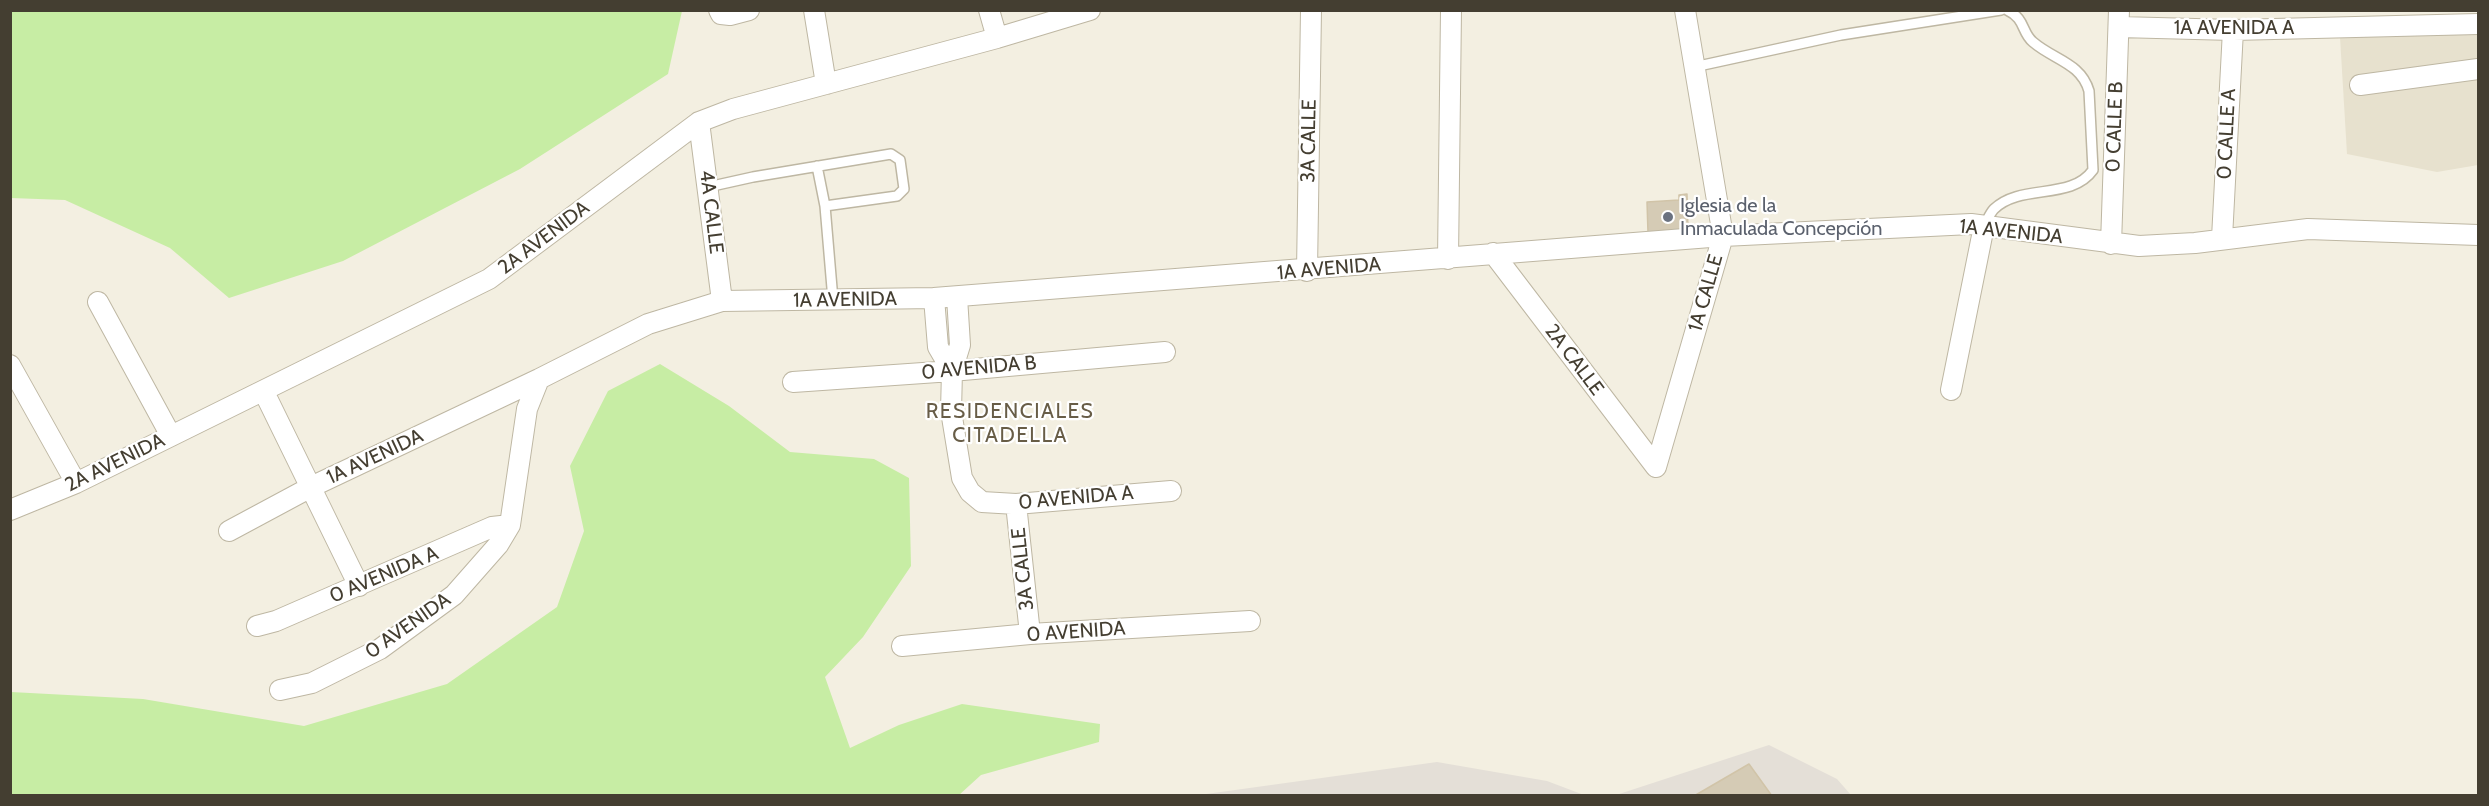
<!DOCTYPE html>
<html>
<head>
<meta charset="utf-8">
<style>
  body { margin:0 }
  #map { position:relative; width:2489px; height:806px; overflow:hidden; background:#f3efe1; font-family:Cabin,sans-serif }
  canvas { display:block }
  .frame { position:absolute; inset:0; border:12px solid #443e31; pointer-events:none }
</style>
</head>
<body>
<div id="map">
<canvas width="2489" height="806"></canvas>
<div class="frame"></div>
</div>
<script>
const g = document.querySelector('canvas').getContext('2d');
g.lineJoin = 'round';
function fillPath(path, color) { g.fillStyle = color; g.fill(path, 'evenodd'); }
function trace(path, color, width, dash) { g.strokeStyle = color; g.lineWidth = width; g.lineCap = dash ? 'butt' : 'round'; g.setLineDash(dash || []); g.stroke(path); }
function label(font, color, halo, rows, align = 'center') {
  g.font = font + ' Cabin,sans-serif'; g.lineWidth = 4.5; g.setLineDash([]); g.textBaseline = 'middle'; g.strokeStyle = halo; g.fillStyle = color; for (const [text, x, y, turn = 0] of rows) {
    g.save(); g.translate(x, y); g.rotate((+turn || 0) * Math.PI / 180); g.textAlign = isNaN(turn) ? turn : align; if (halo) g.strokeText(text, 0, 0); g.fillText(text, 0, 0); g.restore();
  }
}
const residential = new Path2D(`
  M2402 28 2478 30V165L2437 172 2347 154 2340 37Z`);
const industrial = new Path2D(`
  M1769 745 1837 779 1851 795 1613 796Z
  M1437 762 1547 781 1584 795H1199Z`);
const green = new Path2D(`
  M11 10H682V11L668 74 520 169 343 261 229 298 170 248 65 200 11 198Z
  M660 364 729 406 790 452 874 459 909 478 911 566 863 637 825 677 850 748 899 725 962 704 1100 724 1099 742 981 775 959 795H11V692L143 699 304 726 447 684 557 607 584 531 570 466 608 391Z`);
const building = new Path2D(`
  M1687 194 1688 232 1648 233 1647 202 1679 200V195Z
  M1749 764 1772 796H1694Z`);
const service = new Path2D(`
  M1694 67 1841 35 2001 10
  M817 166 825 206 833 300
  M708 187 753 177 891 154 900 160 904 189 897 196 825 206
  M1984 226C1987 221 1990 213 1994 209 2021 183 2071 201 2093 170L2089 91C2081 63 2054 60 2033 42 2021 32 2026 19 2007 10`);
const minor = new Path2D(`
  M719 10 721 14 730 15 749 10
  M814 10 826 84
  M989 10 997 38
  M2119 27 2233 30 2478 24
  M2360 85 2478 69
  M699 122 722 301
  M2222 238 2233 30
  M2111 244 2119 10
  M1493 253 1656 467
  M1448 259 1451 10
  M1307 271 1311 10
  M934 298 938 347 952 371 951 411 962 478 970 492 982 502 1016 504 1171 491
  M98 302 171 436
  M10 365 76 483
  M952 371 960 345 957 297
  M793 382 952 371 1165 352
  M1951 390 1984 226
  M264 392 359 586
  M1656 467 1723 236 1685 10
  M1016 504 1030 634
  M10 510 76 483 489 279 699 122 733 109 997 38 1090 10
  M229 531 311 487 539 379 648 324 722 301 934 298 1723 236 1971 224 2139 246 2195 243 2308 229 2478 235
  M257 626 276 621 492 527 510 525
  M902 646 1030 634 1250 621
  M280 690 312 683 380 649 454 595 498 545 510 525 527 409 539 379`);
const markers = [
  [1668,217,6,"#6b7280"]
];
const streetNames = [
  ["1A AVENIDA A",2234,28],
  ["0 CALLE B",2115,127,-88],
  ["0 CALLE A",2227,134,-87],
  ["3A CALLE",1309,141,-89],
  ["4A CALLE",711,212,83],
  ["1A AVENIDA",2011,232,6],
  ["2A AVENIDA",544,238,-37],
  ["1A AVENIDA",1329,269,-5],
  ["1A CALLE",1706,293,-74],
  ["1A AVENIDA",845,300,-1],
  ["2A CALLE",1574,360,53],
  ["0 AVENIDA B",979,368,-5],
  ["1A AVENIDA",375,457,-25],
  ["2A AVENIDA",115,463,-26],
  ["0 AVENIDA A",1076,498,-5],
  ["3A CALLE",1023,569,-96],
  ["0 AVENIDA A",384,575,-23],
  ["0 AVENIDA",408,626,-35],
  ["0 AVENIDA",1076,632,-4]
];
const worshipNames = [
  ["Iglesia de la",1680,206],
  ["Inmaculada Concepción",1680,229]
];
const neighbourhoodNames = [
  ["RESIDENCIALES",1010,412],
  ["CITADELLA",1010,436]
];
fillPath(residential, '#e7e1ce');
fillPath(industrial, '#e4dfd7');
fillPath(green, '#c7eda4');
fillPath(building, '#d5cbb5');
trace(building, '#d1c4a8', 1.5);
trace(service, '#beb7a3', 12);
trace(minor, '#beb7a3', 22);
trace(service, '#fff', 9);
trace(minor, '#fff', 20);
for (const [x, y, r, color] of markers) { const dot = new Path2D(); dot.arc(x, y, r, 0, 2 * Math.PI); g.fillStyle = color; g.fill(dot); trace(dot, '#fff', 2); }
label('20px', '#443e31', '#fff', streetNames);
label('20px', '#5b616d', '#fff', worshipNames, 'left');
g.letterSpacing = '1.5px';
label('21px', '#685d47', '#fff', neighbourhoodNames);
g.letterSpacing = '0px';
</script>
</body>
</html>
